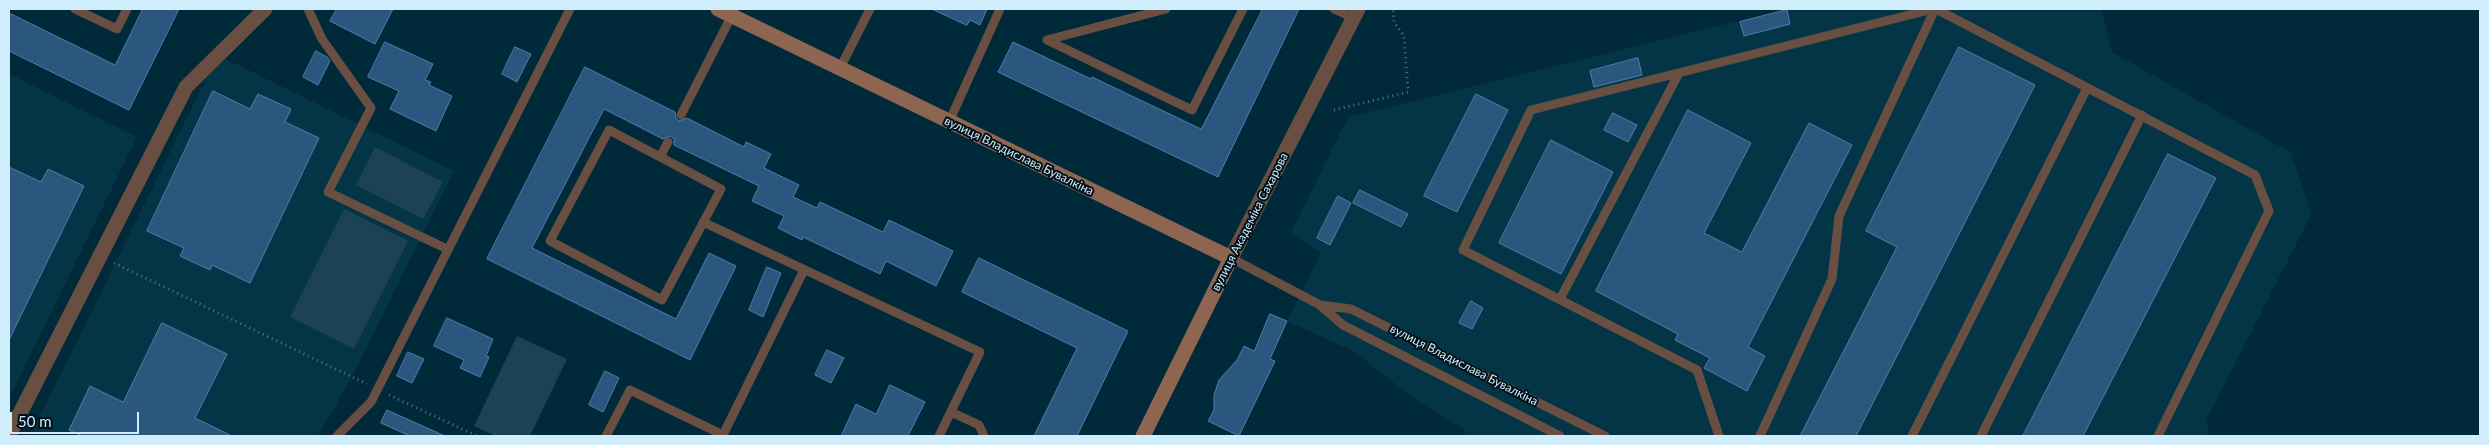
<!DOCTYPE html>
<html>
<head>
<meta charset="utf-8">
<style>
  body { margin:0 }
  #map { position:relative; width:2489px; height:445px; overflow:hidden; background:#002939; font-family:Lato,sans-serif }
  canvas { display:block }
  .frame { position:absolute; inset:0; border:10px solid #d0edfb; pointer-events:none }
  .scale { position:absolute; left:10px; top:412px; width:129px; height:22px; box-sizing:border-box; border:2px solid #d0edfb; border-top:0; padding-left:6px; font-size:15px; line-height:18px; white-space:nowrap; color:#d0edfb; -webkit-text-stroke:4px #00111a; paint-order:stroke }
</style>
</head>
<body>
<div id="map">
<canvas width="2489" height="445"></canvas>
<div class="frame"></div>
<div class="scale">50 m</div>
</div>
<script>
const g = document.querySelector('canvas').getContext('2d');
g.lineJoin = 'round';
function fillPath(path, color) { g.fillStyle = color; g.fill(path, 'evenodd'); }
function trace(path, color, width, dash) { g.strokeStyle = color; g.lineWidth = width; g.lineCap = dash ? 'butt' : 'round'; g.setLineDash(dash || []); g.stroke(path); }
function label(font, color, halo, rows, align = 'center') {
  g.font = font + ' Lato,sans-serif'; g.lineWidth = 4; g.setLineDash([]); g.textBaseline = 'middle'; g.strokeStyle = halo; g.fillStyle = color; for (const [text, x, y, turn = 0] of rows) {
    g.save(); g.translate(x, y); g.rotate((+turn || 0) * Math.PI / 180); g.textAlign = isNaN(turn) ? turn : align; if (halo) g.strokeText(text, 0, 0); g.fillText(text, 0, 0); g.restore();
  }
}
const built = new Path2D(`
  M1787 9H2102L2112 52 2290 152 2312 213 2206 421 2210 436H1466L1464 429 1417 401 1355 352 1287 321 1321 252 1290 234 1348 117Z
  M218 55 454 171 352 377 318 436H30Z
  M9 74 137 137 9 399Z`);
const green = new Path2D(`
  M375 147 443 182 423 219 356 185Z
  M344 209 408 241 354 349 290 317Z
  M517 336 567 359 530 436H496L474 426Z`);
const building = new Path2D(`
  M143 9H179L129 110 9 51V13L115 65Z
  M337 9H393L375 44 330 21Z
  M932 9H987L980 25 970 20 967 25Z
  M1263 9H1299L1218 177 998 72 1013 42 1091 79 1092 77 1201 129Z
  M1787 10 1790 24 1744 36 1740 22Z
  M385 42 433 64 425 80 431 82 429 85 452 96 436 131 390 109 399 91 368 77Z
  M515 47 531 54 517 82 502 74Z
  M1959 47 2035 85 1856 436H1800L1897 247 1866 231Z
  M316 51 327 57 330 61 318 85 303 77Z
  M1638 58 1642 75 1594 87 1590 71Z
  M585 67 675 112 676 118 679 121 687 118 744 147 746 142 771 154 764 168 799 185 793 197 817 208 820 202 883 232 889 220 953 251 936 286 886 261 880 274 803 237 802 240 778 228 784 216 752 201 759 186 674 145V139L670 136 663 139 604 109 532 248 676 319 709 253 736 266 690 360 487 259Z
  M213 91 250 109 258 94 291 109 285 122 319 138 250 283 212 265 210 270 180 256 184 248 147 231Z
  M1476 94 1508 110 1457 212 1424 196Z
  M1688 110 1751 143 1704 233 1742 252 1809 123 1852 145 1748 347 1765 356 1747 391 1704 368 1710 358 1675 340 1678 334 1596 291Z
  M1613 113 1637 125 1628 142 1604 130Z
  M1551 140 1613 172 1561 274 1499 243Z
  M2168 154 2216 178 2083 436H2023Z
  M9 167 41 182 48 169 84 186 9 340Z
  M1360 190 1408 214 1401 227 1353 203Z
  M1338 196 1351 203 1330 245 1317 238Z
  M979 258 1128 331 1077 436H1034L1077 348 962 292Z
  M767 267 781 273 763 317 749 310Z
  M1471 301 1483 308 1472 329 1459 323Z
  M1270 314 1287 321 1270 359 1275 361 1239 436 1208 421 1214 410V395L1219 380 1237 360 1244 346 1254 351Z
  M447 318 493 339 486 356 489 357 480 377 460 368 464 360 434 346Z
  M162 323 227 354 195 418 232 436H82L69 430 90 386 123 402Z
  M827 350 844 358 831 383 815 375Z
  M408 352 424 359 412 383 397 376Z
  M605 371 619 378 603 412 589 405Z
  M890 385 925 402 908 436H841L856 404 876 414Z
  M387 410 398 415 445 436H410L381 423Z`);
const path = new Path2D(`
  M1334 110 1408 92 1404 36 1394 22 1393 9
  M114 263 367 384
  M389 395 477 436`);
const lane = new Path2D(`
  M75 9 117 29 127 9
  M308 9 322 39 371 108 328 192 447 249
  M1334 9 1354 18
  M1936 9 2255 175 2269 211 2158 436
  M1047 40 1192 110 1243 9
  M1047 40 1166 9
  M840 68 870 9
  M681 115 732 15
  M949 122 1000 9
  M609 130 721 189 662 300 550 241Z
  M660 157 668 142
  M703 222 980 352 939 436
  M1231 258 1320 305 1351 309 1605 436
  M1560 299 1679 73
  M1320 305 1343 325 1560 436
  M951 412 979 425 984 436
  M337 436 371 402 570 9
  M606 436 630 390 723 435 804 270
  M1719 436 1697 370 1463 250 1531 110 1933 9
  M1760 436 1832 279 1839 216 1935 9
  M1912 436 2087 88
  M1981 436 2142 115`);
const street = new Path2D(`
  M1231 258 1358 9
  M9 435 186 87 265 9`);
const secondary = new Path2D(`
  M718 9 1231 258 1143 436`);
const streetNames = [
  ["вулиця Владислава Бувалкіна",1019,156,26],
  ["вулиця Академіка Сахарова",1250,222,-63],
  ["вулиця Владислава Бувалкіна",1464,365,27]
];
fillPath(built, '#043547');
fillPath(green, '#1c4253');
fillPath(building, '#2b577f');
trace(building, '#4d7eac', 1);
trace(path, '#507484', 3, [1, 4]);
trace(lane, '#684f42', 9);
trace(street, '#684f42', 15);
trace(secondary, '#8e6551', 15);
label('12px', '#d0edfb', '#00111a', streetNames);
</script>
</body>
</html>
